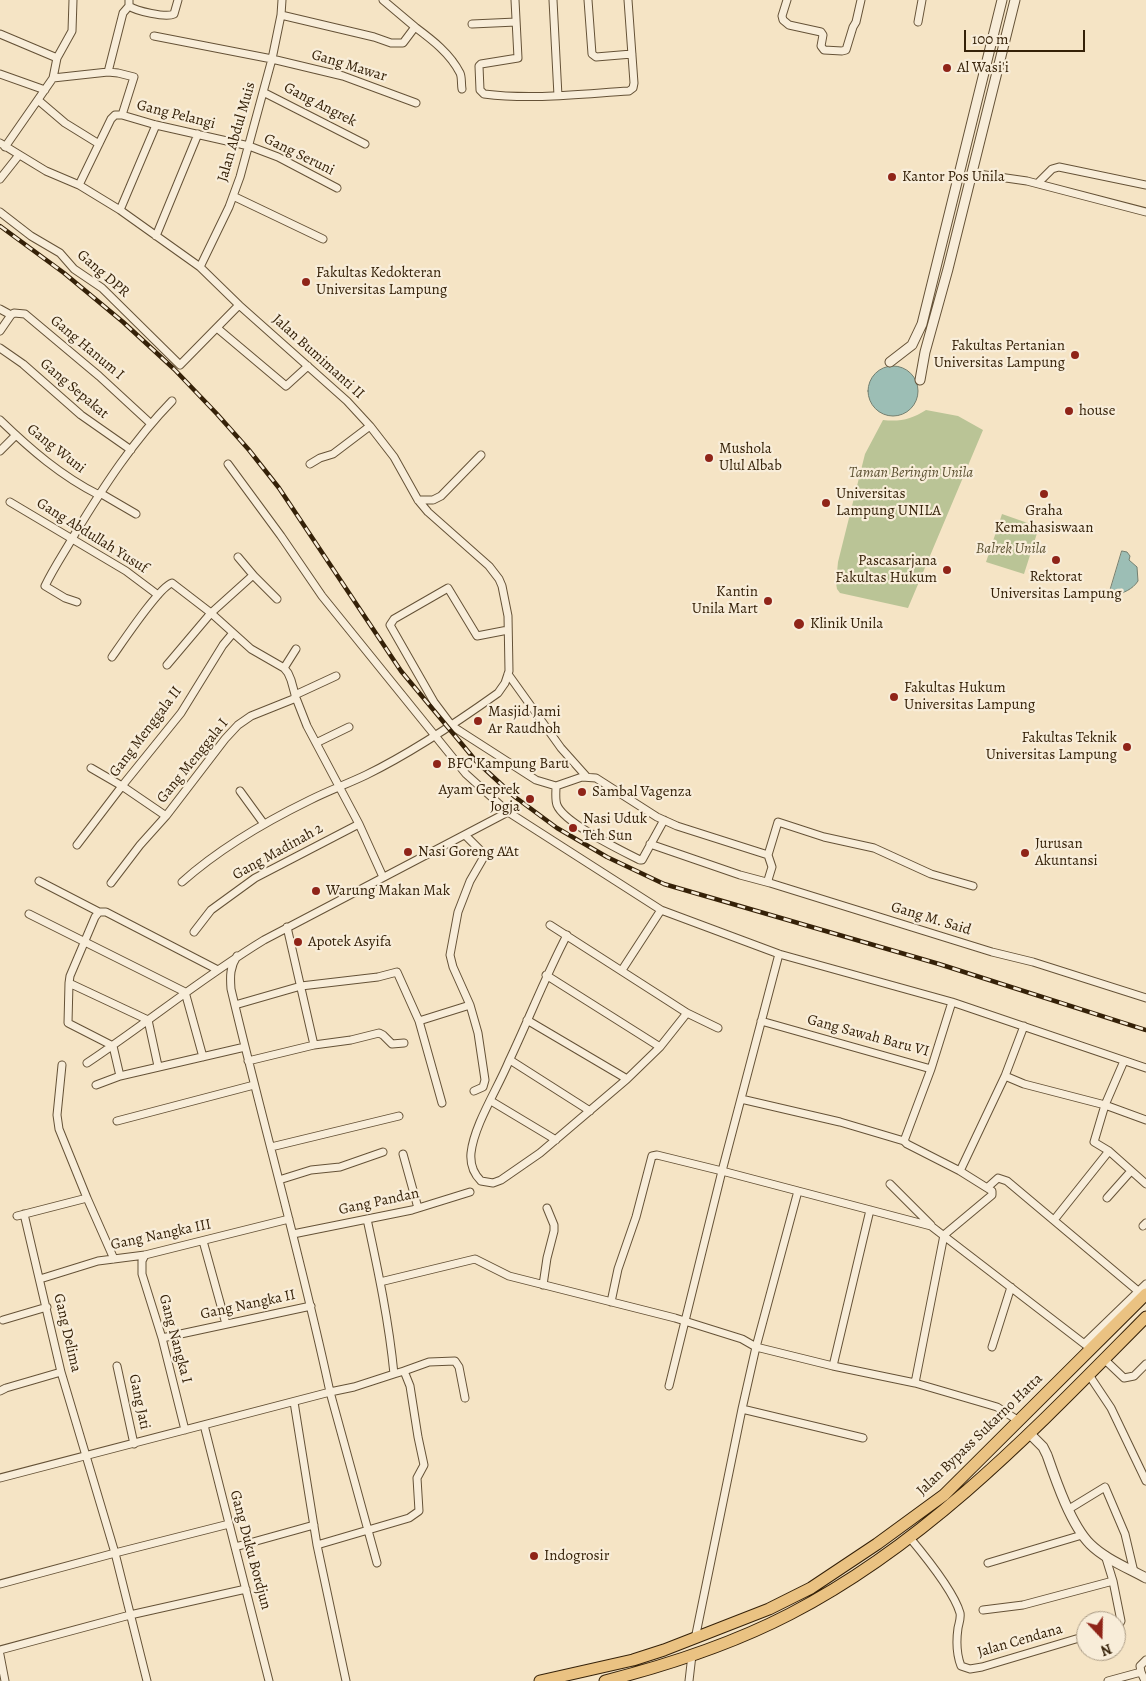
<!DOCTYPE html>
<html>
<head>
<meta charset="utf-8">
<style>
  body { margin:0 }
  #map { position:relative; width:1146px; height:1681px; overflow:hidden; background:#f5e4c5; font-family:Alegreya,serif }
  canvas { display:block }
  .north { position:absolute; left:1076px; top:1611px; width:50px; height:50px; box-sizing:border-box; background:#f8edd9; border:1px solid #aa9b85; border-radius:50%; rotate:159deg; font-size:14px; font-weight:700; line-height:20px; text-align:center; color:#352108 }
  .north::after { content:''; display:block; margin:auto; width:18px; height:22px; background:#8f2418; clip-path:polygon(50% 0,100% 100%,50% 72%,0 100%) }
  .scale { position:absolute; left:964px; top:30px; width:121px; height:22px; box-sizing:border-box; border:2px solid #352108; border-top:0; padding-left:6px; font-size:15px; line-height:18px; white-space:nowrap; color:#352108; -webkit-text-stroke:4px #f8edd9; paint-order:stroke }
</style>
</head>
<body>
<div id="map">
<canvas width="1146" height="1681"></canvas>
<div class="north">N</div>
<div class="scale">100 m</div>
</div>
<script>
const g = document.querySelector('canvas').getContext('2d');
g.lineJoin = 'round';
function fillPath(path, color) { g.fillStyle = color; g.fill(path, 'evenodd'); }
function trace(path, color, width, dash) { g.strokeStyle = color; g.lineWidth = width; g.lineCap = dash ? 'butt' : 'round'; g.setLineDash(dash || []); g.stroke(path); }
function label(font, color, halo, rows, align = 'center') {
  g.font = font + ' Alegreya,serif'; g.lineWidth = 4.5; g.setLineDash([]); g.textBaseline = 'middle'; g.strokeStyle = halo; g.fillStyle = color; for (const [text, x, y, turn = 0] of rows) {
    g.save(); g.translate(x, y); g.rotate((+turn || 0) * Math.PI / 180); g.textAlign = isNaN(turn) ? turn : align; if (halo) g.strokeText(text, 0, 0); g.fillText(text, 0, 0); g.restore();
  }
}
const green = new Path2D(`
  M926 410 958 416 983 430 908 608 840 593 837 589 836 583 838 562 865 454 883 420C900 422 912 419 926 410Z
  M1002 514 1039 527 1024 574 986 562Z`);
const water = new Path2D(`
  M868 391a25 25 0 1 1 50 0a25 25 0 1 1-50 0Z
  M1122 551 1127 552 1130 556 1129 560 1137 567 1138 581C1132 590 1124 592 1115 596L1110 591Z`);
const minor = new Path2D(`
  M129 0V6C136 11 166 18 174 14L178 0
  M515 0 518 58 481 64 479 66 480 90 484 94C532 100 581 94 629 91L633 88 634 83 628 0
  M553 0 558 96
  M588 0 592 54 596 57 632 54
  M787 0 782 16 783 20 789 25 821 32 823 35 821 46 824 50 842 51 846 50 853 27 856 22 861 0
  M281 15 374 37 391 43H403L415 27 383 0
  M918 22 922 0
  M472 24 516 22
  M415 27C431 39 450 53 460 73 462 77 461 83 462 89
  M0 34 57 58
  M154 36 272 59 343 76 416 103
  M108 72 123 13 129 6
  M0 74 45 90
  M53 78 108 72 118 73 134 77 122 115
  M263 92 365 144
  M38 100 65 123 99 144
  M0 143 46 171 79 185 120 210 200 267 239 305 347 401 370 426 394 457 418 500 428 512 489 566 499 579 502 586 508 616 509 671 505 683 498 693C456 723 413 752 366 775 347 784 328 791 310 800 265 822 220 848 182 882
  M5 147 53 78 57 58 72 31 73 0
  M971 173 1027 181 1146 212
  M0 179 19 155
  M1038 183 1052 169 1059 167 1146 185
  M79 185 111 119 115 115H122L156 125 249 146 278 157 337 188
  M233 196 323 239
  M120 210 156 125
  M0 212 31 236 60 253 74 269 102 288 180 365 239 305
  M156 236 198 134
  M200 267 229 207 240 177 272 59 281 15 282 0
  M0 309 11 315 14 313 25 314 99 376 150 423
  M217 328 286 386 308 366
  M0 331 11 315
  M0 348 23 364 81 415 131 450
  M0 420C30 449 61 476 99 495
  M0 451 16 435
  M228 464 281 536 322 596 466 774 508 812 661 910 779 954 952 1002 1146 1068
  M310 464 320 458 333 454 370 426
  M100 493 136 514
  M418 500H433L441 496 481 455
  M10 502 126 571 158 595
  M238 557 254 576
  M77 602 65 598 45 586C54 567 66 550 76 532 104 486 134 440 172 401
  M508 630 477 636 448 588 394 619 390 625 434 702 452 726 536 780 556 786 582 777 596 778 657 817 677 826 768 855
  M112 657C122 643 159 587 172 583L211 613 251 649 284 668 288 673 291 680 296 698 307 726 359 824 383 877
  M167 665 211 613 251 577 254 576 277 599
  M284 668 296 649
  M508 674 561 748 586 776
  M295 695 336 676
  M316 743 349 727
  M91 768 122 786 166 816
  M556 786C556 792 555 800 557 805 564 823 622 851 640 860H642L664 820
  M240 791 264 824
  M650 844 740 875 770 883
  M77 845 122 786 181 713 223 645 233 633
  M39 881 99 912
  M111 883 140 845 166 816 225 739 238 725 251 716 296 698
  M973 886 931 874 874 848 824 837 778 822 768 855 772 867 768 880 770 883 992 952 1033 962 1146 998
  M29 914 185 992 203 1057
  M550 925 687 1013 718 1028
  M287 927 314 1045 351 1040 379 1033 383 1035 392 1044 404 1043
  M194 932 211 910 255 878 359 824
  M567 935C545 977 529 1019 509 1061 498 1088 474 1125 471 1153 470 1164 474 1174 481 1181L493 1183 501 1180 540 1153 627 1079 660 1047 687 1013
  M779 954 722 1171 931 1226 1091 1349
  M622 970 661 910
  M546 975 660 1047
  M69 983 68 1023 113 1046 120 1076 245 1047
  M235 1005 301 986 378 977 397 972 419 1021 470 1005 453 967 450 955 458 912 470 881 485 855 466 836
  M470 1005 478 1033 485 1080 483 1087 474 1091
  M527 1020 627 1079
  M419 1021 442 1103
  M761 1021 931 1069 952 1002
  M510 1060 590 1111
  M248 1061 314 1045
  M1124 1061 1105 1105 1094 1142 1109 1151 1146 1184
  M87 1063C147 1023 203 977 264 940L508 812
  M62 1065 57 1115 59 1129 87 1198
  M158 1066 148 1020 69 983 70 976 95 917 99 912H106L218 970
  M931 1069 904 1141 907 1144 960 1171
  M1005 1076 1024 1084 1105 1105 1146 1120
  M96 1085 120 1076
  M741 1099 840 1122 904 1141
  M491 1101 556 1140
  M117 1121 254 1085
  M271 1147 399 1116
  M403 1154 418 1208
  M279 1180 311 1170 340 1167 383 1152
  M890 1184 931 1225
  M988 1187 998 1178 1007 1181 1138 1291
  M1107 1198 1131 1171
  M24 1214 61 1372 115 1553 147 1681
  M17 1216 87 1198 114 1259
  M367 1219C378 1270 389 1322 394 1374L354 1387 330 1392 377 1563
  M1054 1220 1109 1151
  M1143 1226 1146 1223
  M293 1234 412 1210 470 1192
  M203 1241 226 1324
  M145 1255 142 1261V1274L162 1338 185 1430
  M40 1279 98 1261 145 1255 289 1219
  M380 1282 475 1259 509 1276 675 1318 742 1339 756 1347 833 1366 915 1383 987 1404 997 1407 1019 1421
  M543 1285 547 1258 554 1231V1225L547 1208
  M611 1302 618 1269 636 1217 652 1156 657 1155 722 1171 669 1386
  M3 1320 47 1307
  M162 1338 311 1306
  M1085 1343 1146 1284
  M992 1347 1011 1287
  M1104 1359 1124 1378 1134 1376 1146 1364
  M117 1366 134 1444
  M833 1366 870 1210
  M404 1371 429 1362 455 1361 459 1367 465 1398
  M1089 1375 1111 1408 1146 1481
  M915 1383 944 1235 992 1195V1191L960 1171 1005 1076 1024 1026
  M0 1391 6 1388 61 1372
  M294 1402 317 1545 346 1681
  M742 1409 863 1438
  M204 1425 269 1681
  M0 1478 330 1392C301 1257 263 1124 231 989 230 976 230 967 237 956
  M1069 1509 1105 1487 1125 1534 1134 1572
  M910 1538C925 1556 954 1592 960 1613 961 1618 959 1623 958 1628 956 1642 956 1653 961 1666L970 1669 982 1667 1086 1636
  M317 1545 409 1518 419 1511 417 1478 424 1465 418 1437 410 1386 404 1371 394 1374
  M235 1547 314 1525
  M1105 1555 1113 1581 1121 1621 1120 1623 1116 1626
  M988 1563 1082 1535
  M0 1584 115 1553 229 1524
  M983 1610 1023 1605 1113 1581
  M695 1639 742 1409 756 1347 798 1191
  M0 1650 130 1615 246 1589
  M0 1655 5 1681
  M689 1681 692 1655
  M1108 1681 1141 1672
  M1145 1681 1141 1672 1140 1666 1146 1660`);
const tertiary = new Path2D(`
  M890 362 912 345 922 324 1002 0
  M920 380 925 352 948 269 1015 0
  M1029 1433 1043 1447 1047 1455C1056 1481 1071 1525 1090 1544 1105 1559 1128 1568 1146 1578`);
const trunk = new Path2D(`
  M540 1681 633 1660 664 1650 769 1609 811 1588 877 1544 944 1495 1146 1294
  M605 1681C668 1665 732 1644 790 1614 929 1542 1037 1427 1146 1317`);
const rail = new Path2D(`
  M0 226 64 273 123 322 174 369 217 414 249 450 279 488 401 671 476 761 515 797 557 828 607 857 664 884 939 964 1146 1030`);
const markers = [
  [947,68,5,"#8f2418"],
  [892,177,5,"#8f2418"],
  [306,282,5,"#8f2418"],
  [1075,355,5,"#8f2418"],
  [1069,411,5,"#8f2418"],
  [709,458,5,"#8f2418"],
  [1044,494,5,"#8f2418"],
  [826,503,5,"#8f2418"],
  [1056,560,5,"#8f2418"],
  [947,570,5,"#8f2418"],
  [768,601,5,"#8f2418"],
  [799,624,6,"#8f2418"],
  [894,697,5,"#8f2418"],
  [478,721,5,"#8f2418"],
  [1127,747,5,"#8f2418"],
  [437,764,5,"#8f2418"],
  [582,792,5,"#8f2418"],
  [530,799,5,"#8f2418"],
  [573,828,5,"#8f2418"],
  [408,852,5,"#8f2418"],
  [1025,853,5,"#8f2418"],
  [316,891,5,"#8f2418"],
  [298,942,5,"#8f2418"],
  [534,1556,5,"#8f2418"]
];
const streetNames = [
  ["Gang Mawar",349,66,17],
  ["Gang Angrek",320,105,27],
  ["Gang Pelangi",176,115,14],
  ["Jalan Abdul Muis",237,132,-74],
  ["Gang Seruni",299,155,26],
  ["Gang DPR",103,274,41],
  ["Gang Hanum I",87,348,40],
  ["Jalan Bumimanti II",318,357,42],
  ["Gang Sepakat",74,389,40],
  ["Gang Wuni",56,449,38],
  ["Gang Abdullah Yusuf",92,536,32],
  ["Gang Menggala II",146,732,-53],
  ["Gang Menggala I",193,761,-51],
  ["Gang Madinah 2",278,852,-29],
  ["Gang M. Said",931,919,17],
  ["Gang Sawah Baru VI",868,1036,15],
  ["Gang Pandan",379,1202,-12],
  ["Gang Nangka III",161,1235,-12],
  ["Gang Nangka II",248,1305,-12],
  ["Gang Delima",67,1333,77],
  ["Gang Nangka I",175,1339,75],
  ["Gang Jati",139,1402,78],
  ["Jalan Bypass Sukarno Hatta",980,1435,-44],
  ["Gang Duku Bordjun",250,1550,75],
  ["Jalan Cendana",1020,1641,-16]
];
const poiNames = [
  ["Al Wasi'i",957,68],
  ["Kantor Pos Unila",902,177],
  ["Fakultas Kedokteran",316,273],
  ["Universitas Lampung",316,290],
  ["Fakultas Pertanian",1065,346,"right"],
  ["Universitas Lampung",1065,363,"right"],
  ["house",1079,411],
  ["Mushola",719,449],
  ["Ulul Albab",719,466],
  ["Universitas",836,494],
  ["Lampung UNILA",836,511],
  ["Graha",1044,511,"center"],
  ["Kemahasiswaan",1044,528,"center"],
  ["Pascasarjana",937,561,"right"],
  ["Fakultas Hukum",937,578,"right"],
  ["Rektorat",1056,577,"center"],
  ["Universitas Lampung",1056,594,"center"],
  ["Kantin",758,592,"right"],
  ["Unila Mart",758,609,"right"],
  ["Klinik Unila",810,624],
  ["Fakultas Hukum",904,688],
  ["Universitas Lampung",904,705],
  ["Masjid Jami",488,712],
  ["Ar Raudhoh",488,729],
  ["Fakultas Teknik",1117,738,"right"],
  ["Universitas Lampung",1117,755,"right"],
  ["BFC Kampung Baru",447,764],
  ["Ayam Geprek",520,790,"right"],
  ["Jogja",520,807,"right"],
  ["Sambal Vagenza",592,792],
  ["Nasi Uduk",583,819],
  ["Teh Sun",583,836],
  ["Jurusan",1035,844],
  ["Akuntansi",1035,861],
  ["Nasi Goreng A'At",418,852],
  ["Warung Makan Mak",326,891],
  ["Apotek Asyifa",308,942],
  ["Indogrosir",544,1556]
];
const parkNames = [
  ["Taman Beringin Unila",911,473],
  ["Balrek Unila",1011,549]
];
fillPath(green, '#bac496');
fillPath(water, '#9cbeb5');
trace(water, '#737f70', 1);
trace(minor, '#655237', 9);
trace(tertiary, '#655237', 11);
trace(trunk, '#352108', 13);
trace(minor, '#f8edd9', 7);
trace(tertiary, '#f8edd9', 9);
trace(trunk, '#eac282', 11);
trace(rail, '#352108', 4.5);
trace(rail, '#f8edd9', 2.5, [8]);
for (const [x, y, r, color] of markers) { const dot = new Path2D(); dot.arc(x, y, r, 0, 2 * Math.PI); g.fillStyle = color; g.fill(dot); trace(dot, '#f8edd9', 2); }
label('15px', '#352108', '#f8edd9', streetNames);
label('15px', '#352108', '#f8edd9', poiNames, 'left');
label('italic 15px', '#5d5233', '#f8edd9', parkNames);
</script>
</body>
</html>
